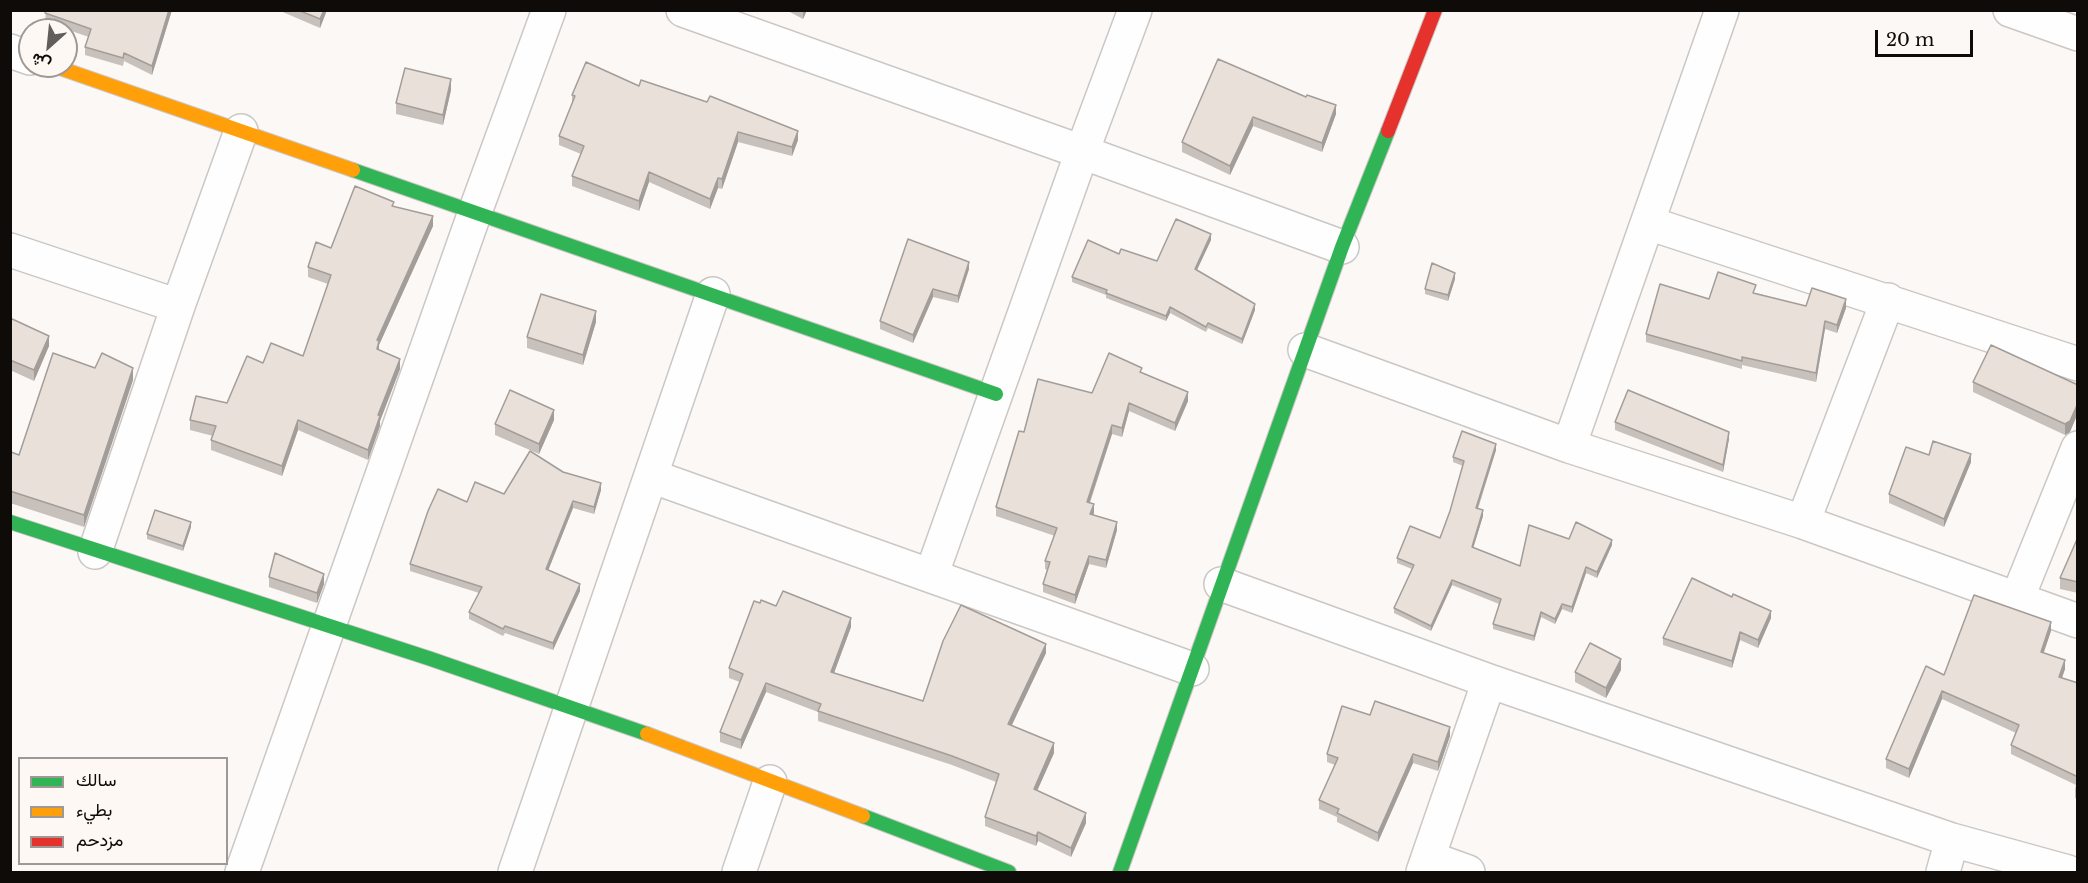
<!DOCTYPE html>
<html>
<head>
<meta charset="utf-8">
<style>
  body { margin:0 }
  #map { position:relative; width:2088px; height:883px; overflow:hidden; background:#fbf8f6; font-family:"Libre Baskerville",Vazirmatn,serif }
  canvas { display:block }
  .frame { position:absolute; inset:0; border:12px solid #0f0b08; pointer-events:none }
  .legend { position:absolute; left:18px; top:757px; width:210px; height:108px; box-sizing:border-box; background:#fdf8f4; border:2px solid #9e9996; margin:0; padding:8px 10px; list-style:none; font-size:18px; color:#0f0b08 }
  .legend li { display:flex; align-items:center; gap:12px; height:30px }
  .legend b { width:30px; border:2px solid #9e9996 }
  .north { position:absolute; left:18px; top:18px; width:60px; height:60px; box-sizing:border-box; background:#fdf8f4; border:2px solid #9e9996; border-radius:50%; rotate:207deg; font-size:16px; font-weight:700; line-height:24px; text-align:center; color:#0f0b08 }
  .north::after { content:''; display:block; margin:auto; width:21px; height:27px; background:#625e5b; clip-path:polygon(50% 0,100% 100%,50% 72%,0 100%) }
  .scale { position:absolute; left:1875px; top:30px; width:98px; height:27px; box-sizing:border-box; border:3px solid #0f0b08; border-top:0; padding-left:8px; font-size:18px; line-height:21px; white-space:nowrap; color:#0f0b08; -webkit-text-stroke:4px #fdf8f4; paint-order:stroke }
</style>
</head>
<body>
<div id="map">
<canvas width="2088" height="883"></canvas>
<div class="frame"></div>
<ul class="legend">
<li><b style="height:8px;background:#30b455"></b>سالك</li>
<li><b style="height:8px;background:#ff9f0a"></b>بطيء</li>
<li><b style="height:8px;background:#e5322d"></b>مزدحم</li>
</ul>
<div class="north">ش</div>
<div class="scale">20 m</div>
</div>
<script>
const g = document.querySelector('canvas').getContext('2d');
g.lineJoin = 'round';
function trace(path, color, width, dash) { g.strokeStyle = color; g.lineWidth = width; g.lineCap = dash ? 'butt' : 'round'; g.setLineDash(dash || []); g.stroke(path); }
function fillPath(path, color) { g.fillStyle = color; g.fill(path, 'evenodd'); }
const street = new Path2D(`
  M683 10 1082 152 1342 247
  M2010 10 2078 34
  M10 51 30 58
  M1648 223 2078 364
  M10 250 178 306
  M1305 350 1569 446 1803 522 2078 621
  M1569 446 1722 10
  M651 476 1192 669
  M1803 522 1888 300
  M95 552 178 306 241 131
  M931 576 1082 152 1135 10
  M1221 584 1489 681 1952 840 2068 872
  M2017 599 2078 448
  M1429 858 1468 872
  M242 872 475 212 549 10
  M515 872 713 294
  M739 872 770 782
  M1423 872 1489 681
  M1943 872 1952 840`);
const fast = new Path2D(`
  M353 170 996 394
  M10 522 431 659 647 734
  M863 816 1009 872
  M1120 872 1342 247 1388 131`);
const slow = new Path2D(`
  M54 66 353 170
  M647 734 863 816`);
const jam = new Path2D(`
  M1388 131 1435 10`);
const wall = new Path2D(`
  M46 10H172L152 75 124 61 123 66 85 55V47L89 37 45 22Z
  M278 10H327L320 28Z
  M786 10H807L803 19Z
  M1218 59 1336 114 1322 152 1253 126 1230 175 1182 152V142Z
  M639 86 798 140 792 156 738 142 722 189 718 188 710 209 649 182 639 211 572 186V176L581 154 559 145V136L572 104V95Z
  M451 90 443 125 396 114V103Z
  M394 206 433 226 379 345V350L400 369 380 421V426L368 460 298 430 282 476 211 450V440L213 436 190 430V420L227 403 263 363 303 356 328 284 308 277V267L331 248Z
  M908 239 969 269 958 303 933 297 913 343 880 329V321Z
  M1211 240 1197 270 1255 310 1242 344 1208 328 1206 332 1170 313 1166 321 1106 298V295L1072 282V277L1119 254 1157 261Z
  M1455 279 1448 301 1425 294V289Z
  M1756 293 1806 306 1846 308 1837 333 1825 329 1816 382 1742 365V369L1646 342V334Z
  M10 318 49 346 34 381 10 370Z
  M596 322 583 365 527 348V337Z
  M95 368 133 380 84 527 10 503V454L19 455Z
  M1973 382 2078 385 2070 432 2065 435 1973 392Z
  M1092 393 1188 401 1175 431 1129 411 1122 437 1112 434 1090 503 1094 513 1093 514 1117 530 1106 568 1089 564 1075 604 1043 592V584L1047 570 1045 569V561L1055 536 996 516V507L1024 432Z
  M554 420 539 454 495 435V424Z
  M1615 422 1729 439 1723 472 1615 430Z
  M1496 450 1478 509 1483 516 1473 548 1520 566 1569 539 1612 545 1597 578 1586 573 1572 613 1562 609 1555 624 1541 617 1534 641 1493 629V624L1499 604 1452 585 1431 631 1394 613V608L1412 569 1397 563V558L1440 538 1450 511 1463 466 1453 462V457Z
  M1929 455 1971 462 1944 527 1889 503V494Z
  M563 472 601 490 594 514 573 508 548 570 580 591 553 650 505 633 503 636 469 619V612L479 593 410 571V564L467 502 504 494Z
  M191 527 183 551 147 539V534Z
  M2078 537V593L2060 589V578Z
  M269 577 324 584 317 603 269 587Z
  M1732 597 1771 618 1758 648 1740 640 1732 668 1663 645V638Z
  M760 603 776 606 851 627 834 673 923 701 1046 653 1012 725 1054 753 1037 790 1086 823 1071 857 1038 841 1036 846 985 826V817L996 782 952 765 818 721V712L766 692 741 749 720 742V732L740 682 729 678V668Z
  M2051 631 2043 653 2065 669 2062 678 2078 683V799L2075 798V789L2076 785 2011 754V745L2016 733 1942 699 1909 778 1886 768V759L1944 675Z
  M1621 670 1606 698 1575 682V672Z
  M1370 715 1450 736 1438 771 1413 763 1378 842 1337 822V817L1319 809V800L1335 765 1327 762V754Z`);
const shadedWall = new Path2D(`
  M169 10H172L152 75V66Z
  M324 10H327L320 28V19Z
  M803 10H807L803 19Z
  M451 79V90L443 125V115Z
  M1336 105V114L1322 152V143Z
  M1253 117V126L1230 175V166Z
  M798 131V140L792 156V147Z
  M738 132V142L722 189V179Z
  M649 172V182L639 211V201Z
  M718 178V188L710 209V199Z
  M433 216V226L379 345V351L377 359V340Z
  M1211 234V240L1195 274V269Z
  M969 262V269L958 303V296Z
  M1455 273V279L1448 301V295Z
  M933 289V297L913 343V335Z
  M1846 299V308L1837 333V325Z
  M1255 304V310L1242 344V339Z
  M1170 307V313L1166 321V316Z
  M596 311V322L583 365V355Z
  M1825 321V329L1816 382V373Z
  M49 336V346L34 381V370Z
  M400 359V369L380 421V426L368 460V450L378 415Z
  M133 368V380L84 527V515Z
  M1188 392V401L1175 431V423Z
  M1129 403V411L1122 437V428Z
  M2078 403V413L2070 432 2065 435V424Z
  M554 410V420L539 454V444Z
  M298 420V430L282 476V466Z
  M1112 425V434L1087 510V502Z
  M1729 432V439L1723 472V465Z
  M1496 444V450L1476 513V508Z
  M1971 454V462L1944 527V519Z
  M601 483V490L594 514V507Z
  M573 501V508L546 576V569Z
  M1094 504V513L1090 522V514Z
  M1483 510V516L1472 552V547Z
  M191 522V527L183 551V546Z
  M1117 522V530L1106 568V560Z
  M1612 540V545L1597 578V572Z
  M1089 556V564L1075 604V595Z
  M1586 567V573L1572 613V607Z
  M324 574V584L317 603V593Z
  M1452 580V585L1431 631V626Z
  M580 584V591L553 650V643Z
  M1562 604V609L1555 624V619Z
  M1771 611V618L1758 648V640Z
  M1541 612V617L1534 641V636Z
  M851 618V627L831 681V672Z
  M2051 622V631L2041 661V652Z
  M1740 632V640L1732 668V661Z
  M1046 644V653L1008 733V724Z
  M1621 659V670L1606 698V688Z
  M2065 660V669L2059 686V677Z
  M766 683V692L741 749V740Z
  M1942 691V699L1909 778V769Z
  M1450 727V736L1438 771V762Z
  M1054 743V753L1034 798V789Z
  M1413 754V763L1378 842V833Z
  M1086 813V823L1071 857V848Z
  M1038 832V841L1036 846V836Z`);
const building = new Path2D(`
  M46 10H169L152 66 124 53 123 58 85 47 91 29 45 13Z
  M298 10H324L320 19Z
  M1218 59 1306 97 1307 95 1336 105 1322 143 1253 117 1230 166 1182 142Z
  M586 62 639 86 641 80 707 102 710 96 798 131 792 147 738 132 722 179 718 178 710 199 649 172 639 201 572 176 584 146 559 136 575 96 572 95Z
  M405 68 451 79 443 115 396 103Z
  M355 186 394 202 392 206 433 216 377 340 379 341 377 349 400 359 378 415 380 416 368 450 298 420 282 466 211 440 216 426 190 420 196 396 227 403 247 356 263 363 271 343 303 356 331 275 308 267 316 242 331 248Z
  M1176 219 1211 234 1195 269 1255 304 1242 339 1208 323 1206 327 1170 307 1166 316 1106 293 1107 290 1072 277 1088 240 1119 254 1121 249 1157 261Z
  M908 239 969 262 958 296 933 289 913 335 880 321Z
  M1432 263 1455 273 1448 295 1425 289Z
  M1718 272 1756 285 1753 293 1806 306 1812 288 1846 299 1837 325 1825 321 1816 373 1742 357V361L1646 334 1660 284 1709 299Z
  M541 294 596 311 583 355 527 337Z
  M10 318 49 336 34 370 10 360Z
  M1991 345 2078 385V403L2070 421 2065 424 1973 382Z
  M53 353 95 368 102 353 133 368 84 515 10 491V454L11 452 19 455Z
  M1109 353 1142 368 1140 372 1188 392 1175 423 1129 403 1122 428 1112 425 1087 502 1094 504 1090 514 1117 522 1106 560 1089 556 1075 595 1043 584 1050 562 1045 561 1057 528 996 507 1019 431 1024 432 1038 379 1092 393Z
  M510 390 554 410 539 444 495 424Z
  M1628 390 1729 432 1723 465 1615 422Z
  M1462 431 1496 444 1476 508 1483 510 1472 547 1520 566 1529 525 1569 539 1576 522 1612 540 1597 572 1586 567 1572 607 1562 604 1555 619 1541 612 1534 636 1493 624 1501 599 1452 580 1431 626 1394 608 1414 565 1397 558 1410 526 1440 538 1450 511 1464 461 1453 457Z
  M1933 441 1971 454 1944 519 1889 494 1906 447 1929 455Z
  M530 451 563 472 601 483 594 507 573 501 546 569 580 584 553 643 505 626 503 629 469 612 482 587 410 564 428 511 438 489 467 502 475 482 504 494Z
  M155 510 191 522 183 546 147 534Z
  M2078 537V582L2060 578Z
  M275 553 324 574 317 593 269 577Z
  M1692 578 1732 597 1733 594 1771 611 1758 640 1740 632 1732 661 1663 638Z
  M783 591 851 618 831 672 923 701 943 641 961 605 1046 644 1008 724 1054 743 1034 789 1086 813 1071 848 1038 832 1036 836 985 817 999 774 952 756 818 711 821 704 766 683 741 740 720 732 743 674 729 668 754 601 760 603 761 600 776 606Z
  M1974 595 2051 622 2041 652 2065 660 2059 677 2078 683V777L2011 745 2019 725 1942 691 1909 769 1886 759 1926 666 1944 675Z
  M1590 643 1621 659 1606 688 1575 672Z
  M1375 701 1450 727 1438 762 1413 754 1378 833 1337 813 1339 809 1319 800 1338 758 1327 754 1342 706 1370 715Z`);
trace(street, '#cbc7c4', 36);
trace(fast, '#cbc7c4', 16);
trace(slow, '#cbc7c4', 16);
trace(jam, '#cbc7c4', 16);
trace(street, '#fefefe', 33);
trace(fast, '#30b455', 14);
trace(slow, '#ff9f0a', 14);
trace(jam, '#e5322d', 14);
fillPath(wall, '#c8c1bb');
fillPath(shadedWall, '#a39d99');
fillPath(building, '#e9e0da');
trace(building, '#a39d99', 1.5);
</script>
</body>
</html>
